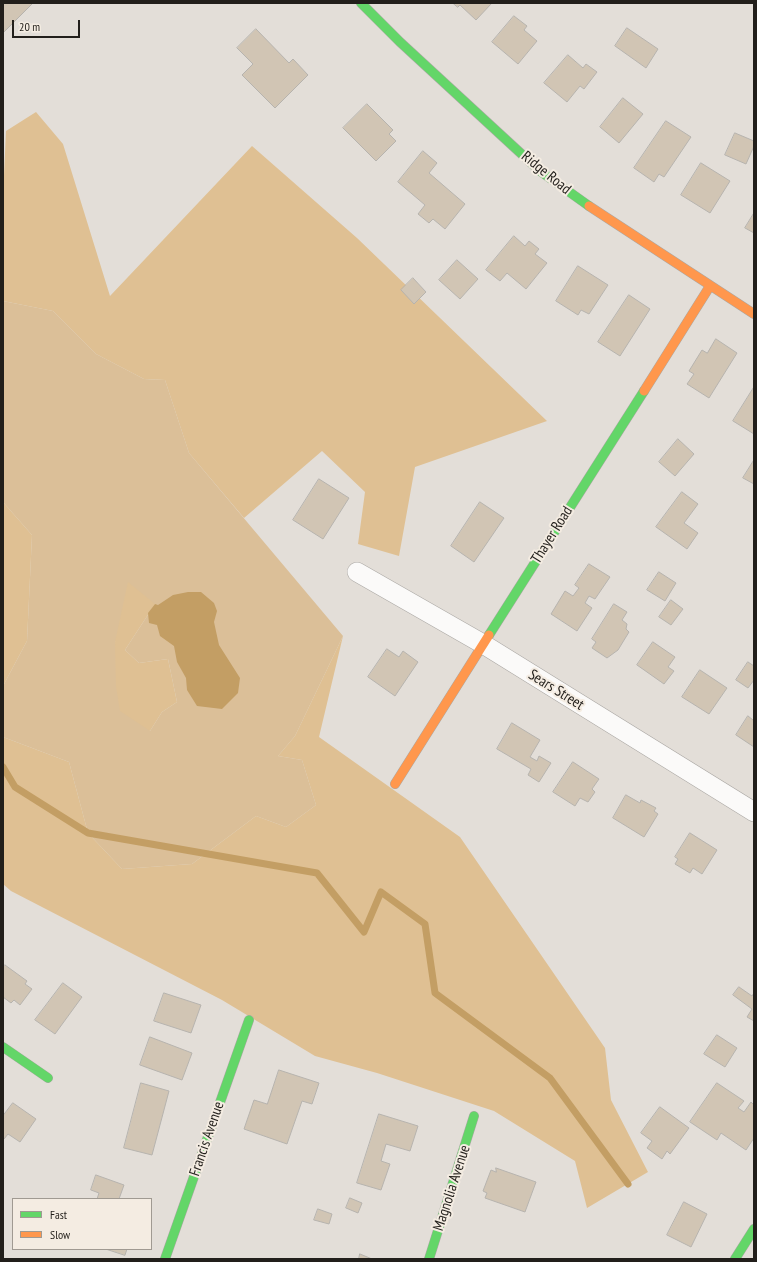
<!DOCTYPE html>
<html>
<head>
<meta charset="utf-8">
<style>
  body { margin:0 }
  #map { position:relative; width:757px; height:1262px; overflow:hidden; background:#e3ded8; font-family:"PT Sans Narrow",sans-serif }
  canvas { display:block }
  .frame { position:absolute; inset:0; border:4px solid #221f1b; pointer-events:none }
  .legend { position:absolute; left:12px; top:1198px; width:140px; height:52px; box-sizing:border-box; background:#f4ece2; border:1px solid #a09a92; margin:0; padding:5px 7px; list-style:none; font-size:12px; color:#221f1b }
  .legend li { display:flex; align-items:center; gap:8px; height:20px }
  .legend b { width:20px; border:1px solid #a09a92 }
  .scale { position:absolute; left:12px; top:20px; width:68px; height:18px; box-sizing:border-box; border:2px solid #221f1b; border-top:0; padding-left:5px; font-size:12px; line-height:14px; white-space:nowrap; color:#221f1b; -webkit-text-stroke:3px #f4ece2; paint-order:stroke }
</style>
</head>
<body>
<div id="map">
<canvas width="757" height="1262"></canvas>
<div class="frame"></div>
<ul class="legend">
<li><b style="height:5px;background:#63d668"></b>Fast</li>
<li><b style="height:5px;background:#ff974d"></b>Slow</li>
</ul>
<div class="scale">20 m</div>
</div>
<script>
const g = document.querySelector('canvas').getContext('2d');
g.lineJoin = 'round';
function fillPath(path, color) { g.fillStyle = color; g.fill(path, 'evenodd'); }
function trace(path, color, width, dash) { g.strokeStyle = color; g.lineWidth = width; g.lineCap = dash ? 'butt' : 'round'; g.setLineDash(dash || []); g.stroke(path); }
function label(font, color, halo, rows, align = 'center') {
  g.font = font + ' "PT Sans Narrow",sans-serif'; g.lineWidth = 4; g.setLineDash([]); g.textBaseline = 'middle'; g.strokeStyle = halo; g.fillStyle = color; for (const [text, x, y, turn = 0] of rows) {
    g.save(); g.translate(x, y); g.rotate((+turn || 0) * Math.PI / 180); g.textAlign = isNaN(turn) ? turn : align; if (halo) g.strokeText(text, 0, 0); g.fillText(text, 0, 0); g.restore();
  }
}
const green = new Path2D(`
  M3 301 53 311 96 354 144 379 165 380 189 453 343 636 295 736 278 756 302 760 316 805 286 827 256 816 192 864 122 869 88 833 69 762 3 737V686L27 641 32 535 3 502ZM155 604 125 650 139 663 168 659 177 702 162 712 150 731 115 642Z`);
const forest = new Path2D(`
  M36 112 63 144 110 296 252 146 357 238 547 421 415 467 399 556 358 544 365 492 322 451 244 518 189 453 165 380 144 379 96 354 53 311 3 301V197L6 131Z
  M3 502 32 535 27 641 3 686Z
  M128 582 155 604 125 650 139 663 168 659 177 702 162 712 150 731 120 711 116 686 115 642Z
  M343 636 319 737 460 837 605 1048 611 1100 648 1172 587 1208 575 1161 494 1111 377 1073 315 1056 222 1000 11 891 3 884V737L69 762 88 833 122 869 192 864 256 816 286 827 316 805 302 760 278 756 295 736Z`);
const water = new Path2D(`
  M188 592H201L214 603 217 611 214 622 219 645 240 678 238 693 222 709 197 706 187 690 186 678 177 662 174 646 160 636 157 625 149 623 148 613 155 604 158 605 173 595Z`);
const stream = new Path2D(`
  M3 767 15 787 88 833 317 873 364 932 381 892 425 924 435 993 550 1078 628 1184`);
const building = new Path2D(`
  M3 3H33L3 33Z
  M453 3H492L476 20 460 5 458 7Z
  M514 16 527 26 524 30 537 41 518 64 492 42Z
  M627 28 658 49 646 68 615 46Z
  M256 29 289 63 293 59 308 75 275 108 242 75 253 64 237 48Z
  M568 55 583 68 586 64 597 72 584 89 580 86 567 102 544 83Z
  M623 98 643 114 619 143 600 127Z
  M367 104 393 130 389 134 396 141 376 161 343 128Z
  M666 121 691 137 664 177 659 174 654 182 634 168Z
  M735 133 754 141V146L746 164 725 155Z
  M423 151 437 163 429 173 465 204 445 229 433 219 429 223 418 214 425 205 398 182Z
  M701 163 730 181 710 213 681 195Z
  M754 213V233L745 228Z
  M514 236 525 246 529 241 539 249 535 254 547 263 526 289 507 273 500 281 486 270Z
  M457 260 478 279 460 299 439 280Z
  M578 266 608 285 589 314 581 310 578 315 556 301Z
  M413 278 426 292 414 304 401 290Z
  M629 295 650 309 620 356 598 342Z
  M716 339 737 353 709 398 687 384 694 374 689 371 702 350 707 353Z
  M754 387V434L733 421Z
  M678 439 694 454 675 476 659 462Z
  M754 460V484L743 478Z
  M319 479 349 498 323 539 293 520Z
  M682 492 698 504 684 523 698 533 687 549 656 527Z
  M480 502 504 518 474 562 451 546Z
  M589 564 610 577 595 599 589 596 585 603 592 608 577 631 551 614 565 591 573 596 579 588 575 585Z
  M659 572 676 583 665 601 647 590Z
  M671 600 683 609 671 625 659 617Z
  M614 604 627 612 622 620 627 624 626 629 629 632 618 650 607 658 592 648 596 642 592 639Z
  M653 642 675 657 668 667 674 671 664 684 637 665Z
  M387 649 399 657 403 651 418 662 395 696 368 677Z
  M748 662 754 666V680L748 688 736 680Z
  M700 670 727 688 709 714 682 697Z
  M748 716 753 720 754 719V747L736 735Z
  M512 723 540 740 530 757 537 761 539 756 551 763 539 782 528 775 531 769 497 749Z
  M573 762 599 779 592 789 595 792 588 802 580 798 575 806 553 792Z
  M626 795 640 803 641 800 656 808 654 811 658 814 644 837 613 818Z
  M690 833 717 850 702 874 693 868 690 873 675 864 678 859 675 857Z
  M5 965 27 981 25 984 32 989 20 1005 14 1000 11 1003 3 997V967Z
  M63 983 82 997 55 1034 35 1020Z
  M739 987 752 996 754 993V1021L747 1017 752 1009 733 995Z
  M164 993 201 1005 191 1033 154 1021Z
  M717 1035 737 1048 725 1067 704 1054Z
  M150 1037 192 1053 182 1080 140 1065Z
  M279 1070 319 1083 312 1104 302 1101 287 1144 244 1129 254 1100 267 1104Z
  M141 1083 169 1091 152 1155 124 1148Z
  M717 1083 744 1101 738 1108 744 1112 751 1102 754 1105V1138L746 1150 721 1133 717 1140 690 1122Z
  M13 1103 36 1119 20 1142 8 1134 4 1139 3 1138V1116Z
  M660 1107 689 1128 670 1154 667 1151 662 1159 647 1148 652 1141 641 1133Z
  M379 1114 418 1126 410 1151 386 1144 381 1161 390 1164 381 1190 357 1183Z
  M496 1168 536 1182 525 1212 485 1198 487 1193 483 1191 491 1170 496 1172Z
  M96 1175 124 1185 119 1199H97L99 1193 91 1190Z
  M350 1198 362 1203 358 1213 346 1208Z
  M684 1202 707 1214 691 1247 667 1235Z
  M318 1209 332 1214 329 1224 314 1220Z
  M106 1249H127L125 1255Z
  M360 1254 372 1259H359Z`);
const street = new Path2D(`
  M357 572 483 644 754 812`);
const fast = new Path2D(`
  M361 3 400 42 540 171 589 206
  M489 635 644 391
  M3 1047 48 1078
  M165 1259 249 1020
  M429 1259 474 1116
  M735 1259 754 1229`);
const slow = new Path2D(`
  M589 206 754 314
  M644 391 710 286
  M395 784 489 635`);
const streetNames = [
  ["Ridge Road",546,173,39],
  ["Thayer Road",552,535,-58],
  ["Sears Street",556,690,32],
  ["Francis Avenue",207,1139,-71],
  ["Magnolia Avenue",452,1188,-72]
];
fillPath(green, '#dbbf98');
fillPath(forest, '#dfc093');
fillPath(water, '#c39e64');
trace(stream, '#c39e64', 7);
fillPath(building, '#d1c5b4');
trace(building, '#b6b3ae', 1);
trace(street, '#aba8a4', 20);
trace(fast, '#aba8a4', 10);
trace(slow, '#aba8a4', 10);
trace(street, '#fbfaf9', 19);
trace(fast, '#63d668', 9);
trace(slow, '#ff974d', 9);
label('15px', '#221f1b', '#f4ece2', streetNames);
</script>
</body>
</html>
